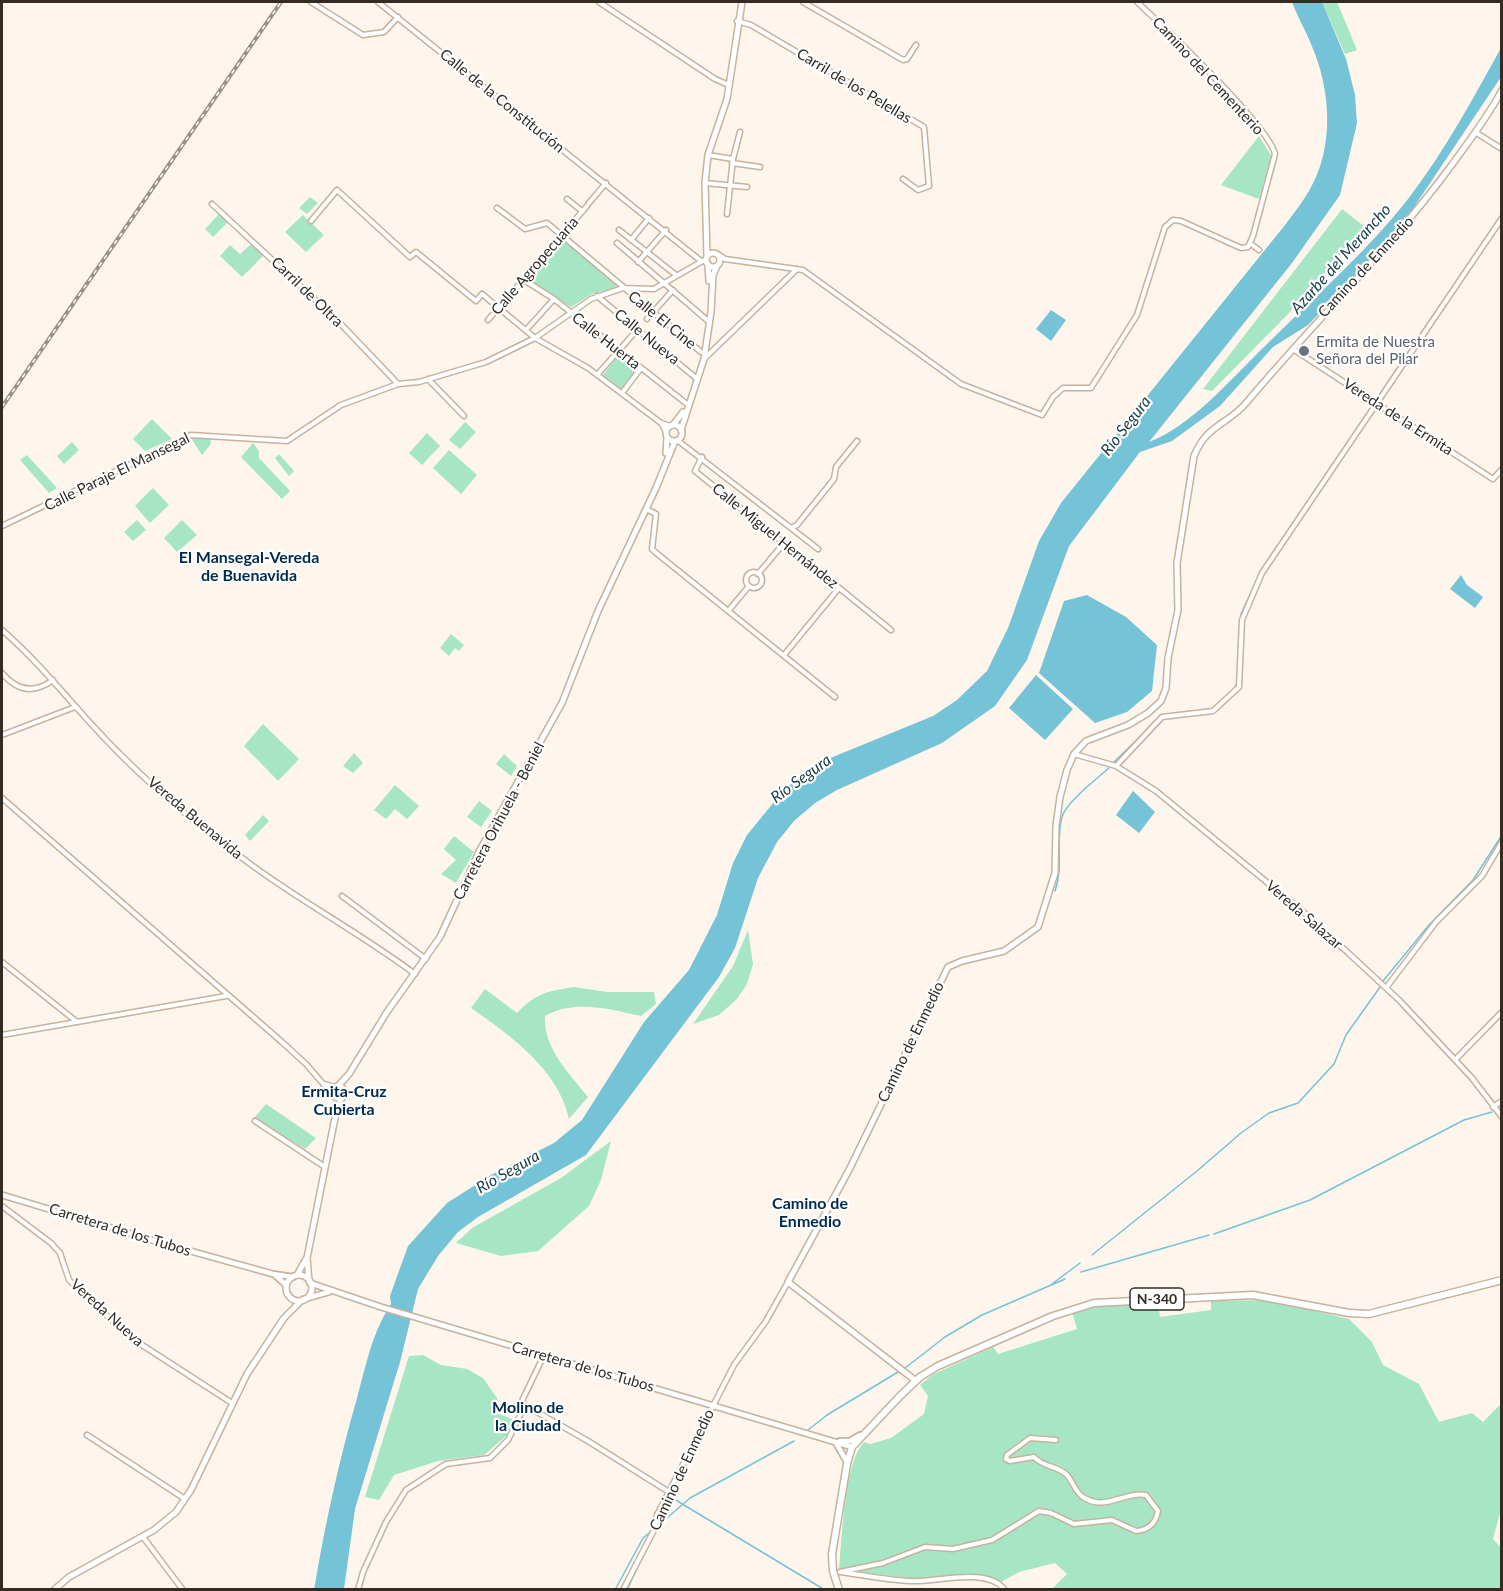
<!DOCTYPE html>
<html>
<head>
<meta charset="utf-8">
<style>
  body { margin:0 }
  #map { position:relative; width:1503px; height:1591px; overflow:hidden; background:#fef5ec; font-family:Lato,sans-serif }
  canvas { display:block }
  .frame { position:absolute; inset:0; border:3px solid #342c23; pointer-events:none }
</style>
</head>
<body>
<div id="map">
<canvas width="1503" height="1591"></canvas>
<div class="frame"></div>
</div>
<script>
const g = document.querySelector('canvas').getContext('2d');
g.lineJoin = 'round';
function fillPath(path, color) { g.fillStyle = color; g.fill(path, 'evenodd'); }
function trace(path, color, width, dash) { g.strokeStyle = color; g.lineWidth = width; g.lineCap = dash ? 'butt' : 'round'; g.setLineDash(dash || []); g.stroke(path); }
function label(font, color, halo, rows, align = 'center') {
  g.font = font + ' Lato,sans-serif'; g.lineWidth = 4.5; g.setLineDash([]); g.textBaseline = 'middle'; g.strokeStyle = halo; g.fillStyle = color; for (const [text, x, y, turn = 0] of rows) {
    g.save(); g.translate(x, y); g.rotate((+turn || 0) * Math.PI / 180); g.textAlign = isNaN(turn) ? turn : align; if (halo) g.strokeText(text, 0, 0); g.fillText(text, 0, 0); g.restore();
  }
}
const green = new Path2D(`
  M1322 2H1337L1357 50 1345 54Z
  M1259 136 1272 157 1259 199 1221 185Z
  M310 197 318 203 307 214 299 208Z
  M1342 209 1365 227 1289 313 1212 391 1203 389Z
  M219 214 228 222 213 237 205 229Z
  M303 215 324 235 306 252 285 232Z
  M562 239 619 287 592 294 571 307 528 279Z
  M252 243 264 255 242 277 220 256 230 245 240 254Z
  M620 353 639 368 622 390 603 375Z
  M152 419 172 439 145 451 133 439Z
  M465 422 476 432 460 449 449 440Z
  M427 433 440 446 422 465 409 453Z
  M205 437 210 438 211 444 202 455 191 438Z
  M72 442 79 450 64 464 57 456Z
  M253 443 259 451V458L290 491 282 499 241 457Z
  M449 450 477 475 461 494 433 468Z
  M279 454 294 471 289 476 275 458Z
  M27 455 57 488 49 493 20 460Z
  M153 488 169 505 150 523 135 506Z
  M137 520 146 530 133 541 124 532Z
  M182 520 197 535 177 552 164 538Z
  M451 634 464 645 459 651 455 648 449 656 440 648Z
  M263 724 299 759 278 781 244 746Z
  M354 753 363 763 353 773 343 766Z
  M504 754 517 766 511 776 496 764Z
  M395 785 419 806 407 819 395 809 386 819 374 810Z
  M479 801 492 811 481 827 467 817Z
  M263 815 269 821 250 841 245 835Z
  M454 836 474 852 456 883 441 874 456 860 444 849Z
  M748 930 753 964 747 984 737 999 719 1015 693 1024 733 966Z
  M574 987 607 992H654L656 1004 641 1016C610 1009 574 999 545 1016 543 1048 569 1073 588 1097L569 1119C558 1069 511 1036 471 1008L485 989 517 1013C536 993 548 991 574 987Z
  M266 1104 316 1138 305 1149 254 1118Z
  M611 1141 601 1180 589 1206 538 1251 501 1256 456 1243 472 1228 561 1178Z
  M1268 1300 1349 1319 1372 1342 1383 1365 1419 1384 1439 1422 1472 1413 1483 1422 1501 1404V1509L1493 1539 1501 1548V1589H1052L1067 1574 1055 1563 1019 1572 1001 1582 970 1574 916 1580 839 1570C842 1540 844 1463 864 1442L870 1444 891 1438 924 1414 928 1396 920 1385 932 1375 993 1347 998 1354 1077 1329 1072 1312 1097 1306 1158 1303 1160 1317 1211 1310V1301Z
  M423 1355 441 1365 467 1369 483 1378 497 1398 499 1405 497 1413 517 1421 505 1437 484 1455 438 1461 394 1475 379 1500 365 1497 409 1356Z`);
const water = new Path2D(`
  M1292 2H1322L1346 59 1355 95 1357 123 1340 195 1292 263 1149 442C1191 426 1229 381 1261 350 1311 300 1365 254 1408 199 1445 151 1472 100 1501 48V77L1398 231 1308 325 1273 347 1220 406 1172 441 1140 452 1069 546 1027 660 995 706 942 743 837 790 815 803 794 821 777 842 758 878 735 948 719 977 586 1155 478 1217 458 1232 438 1256 418 1289 400 1362 355 1509 344 1589 314 1590C325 1524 339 1461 357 1398 366 1365 372 1333 391 1304L390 1296 408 1246 447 1203 491 1175 554 1143 582 1120 644 1022 689 970 717 915 733 863 747 835 783 791 805 772 828 759 933 716 957 700 987 671 1008 628 1039 541 1061 503 1285 225C1293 214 1302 203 1309 191 1335 147 1331 89 1311 44 1305 29 1297 16 1292 2Z
  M1051 310 1066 320 1051 341 1036 329Z
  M1461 575 1467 585 1483 597 1475 608 1450 589Z
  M1087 595 1126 617 1157 645 1152 691 1127 712 1095 723 1039 673 1064 601Z
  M1036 675 1073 709 1045 740 1009 708Z
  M1133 791 1155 812 1139 833 1116 815Z`);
const stream = new Path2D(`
  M1376 400 1502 214
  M1352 437 1374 404
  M1234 689 1237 683 1241 614 1260 573
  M1114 762 1160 717
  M1055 891C1064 866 1055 841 1062 817 1066 802 1098 778 1110 767
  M1383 981 1429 925 1473 880 1502 835
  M1500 1110 1502 1109
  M1214 1234 1310 1200 1464 1120 1492 1112
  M1092 1255 1197 1171 1241 1133 1269 1113 1298 1103 1334 1064 1346 1035 1380 987
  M1081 1272 1209 1235
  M1052 1284 1080 1263
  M905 1368 945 1337 982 1315 1065 1279
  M808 1430 827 1415 898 1372
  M674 1499 825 1590
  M660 1524 690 1498 794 1441
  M615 1590 643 1538 649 1533
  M627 1590 661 1517`);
const minor = new Path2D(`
  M311 2 363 35 384 32 398 17
  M378 2 701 261
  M599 2 715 79 729 85
  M803 2 903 60 907 59 916 45
  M737 21 751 25 924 127 929 186 918 190 903 179
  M1475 132 1502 149
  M708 155 733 159
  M732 163 760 167
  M705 183 747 187
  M567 199 582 211
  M589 203 606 183
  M212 204 337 320 398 384
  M497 208 525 229 547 223 701 352
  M727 214 733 159 740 132
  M311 221 337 190 410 257 416 252 476 301 482 294 535 338 588 368 661 423 670 426
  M619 230 676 275
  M631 240 649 218
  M617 243 707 320
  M1251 244 1259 250
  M719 255 725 259 803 270 961 384 1042 415 1053 397 1063 388H1091L1137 315 1165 227 1173 220 1181 221 1241 248 1248 247 1253 236 1275 154C1268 125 1164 27 1137 2
  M638 262 666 230
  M524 280 554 299 687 404
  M597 296 696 378
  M647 319 673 290
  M488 320 587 206
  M526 330 554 299
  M1293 349 1493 479 1502 469
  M705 358 797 269
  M597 375 637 330
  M428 379 464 416
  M622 393 641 368
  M662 424 666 432
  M677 440 791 528 797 525 834 479 836 467 857 441
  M702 457 695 471 891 630
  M646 509 656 514 652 549 655 552 835 697
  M2 526 191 435 287 441 341 405 398 384 419 382 486 362 535 338 591 299 623 288 654 289 706 259
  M791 528 818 549
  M746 580a8 8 0 1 1 16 0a8 8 0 1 1-16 0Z
  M758 574 784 543
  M729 610 749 586
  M2 630C47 669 81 717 124 758 162 796 209 834 253 866 305 904 363 935 415 974
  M784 655 839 588
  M2 673C17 691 34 694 53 680
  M2 735 75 707
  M1074 754 1116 766 1156 791 1308 916 1317 929 1344 949 1399 1000 1472 1078 1502 1117
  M1116 766 1162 717 1213 711 1239 687 1242 620 1262 573 1502 218
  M2 798 282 1042 306 1064 332 1094
  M342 896 426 959
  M2 962 77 1022
  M1386 988 1436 922 1482 876 1502 842
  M2 1035 226 996
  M1455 1060 1502 1012
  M325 1084 334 1087
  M1493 1107 1502 1101
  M255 1121 325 1167
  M2 1206 51 1243 60 1253 69 1280 114 1322 142 1345 232 1403
  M544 1355 521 1403 588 1441 669 1492
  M87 1435 185 1499
  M143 1537 183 1590
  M840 1572 883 1563 925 1547 953 1549 992 1540 1039 1511 1051 1513 1074 1524 1112 1520 1136 1531C1149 1530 1156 1523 1158 1511L1146 1495C1125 1491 1104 1512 1083 1497 1075 1492 1073 1481 1066 1474 1057 1466 1043 1467 1034 1457L1010 1461 1006 1459 1007 1455 1030 1438 1056 1440
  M840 1572C863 1575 886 1580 910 1581 936 1583 987 1566 1005 1590
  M358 1590 363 1572 386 1522 406 1490 446 1464 490 1458 508 1440 525 1405
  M623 1590 655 1528 657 1515 734 1365 766 1321 788 1282`);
const tertiary = new Path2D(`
  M2 1195 158 1242 273 1274 293 1277
  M275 1275 286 1285
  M310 1283 381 1307 852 1447
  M304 1299 329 1292
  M840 1441H850L860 1435
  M836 1443 847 1462`);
const secondary = new Path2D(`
  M706 260a7 7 0 1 1 14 0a7 7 0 1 1-14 0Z
  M707 256 705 183 708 155 727 99 742 2
  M708 264 709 281
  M673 425 683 412
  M666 433a8 8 0 1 1 16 0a8 8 0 1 1-16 0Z
  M681 430 704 359 711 312 713 275 717 266
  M666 453 667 437
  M332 1092a6 6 0 1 1 12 0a6 6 0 1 1-12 0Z
  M338 1086 349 1074 387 1012 440 937 480 850 562 703 598 611 656 488 675 441
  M297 1275 306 1259
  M286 1288a13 13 0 1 1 26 0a13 13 0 1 1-26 0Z
  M309 1281 307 1258 336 1113 342 1097
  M916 1381 788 1282 849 1170 948 967 962 961 1004 951 1038 927 1055 873 1056 826 1060 797 1067 770 1074 754 1086 741 1128 725 1148 713 1161 701 1166 688 1168 658 1178 610 1177 563 1194 456C1207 424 1228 425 1247 402 1314 322 1389 250 1451 166 1469 141 1488 117 1502 90
  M54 1590 69 1577 154 1530 176 1512 191 1490 247 1374 284 1318 302 1300`);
const trunk = new Path2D(`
  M839 1590 833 1571 832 1554 847 1464 852 1447 900 1396 920 1377 938 1366 1053 1316 1094 1303 1253 1295 1349 1313 1369 1314 1502 1280`);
const rail = new Path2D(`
  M2 407 281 2`);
const markers = [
  [1304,351,6,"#6b7280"]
];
const shields = [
  [1157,1299,54]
];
const shieldNames = [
  ["N-340",1157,1299]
];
const streetNames = [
  ["Camino del Cementerio",1208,76,47],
  ["Carril de los Pelellas",854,86,31],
  ["Calle de la Constitución",502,101,39],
  ["Calle Agropecuaria",535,266,-49],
  ["Camino de Enmedio",1366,267,-47],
  ["Carril de Oltra",307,292,44],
  ["Calle El Cine",662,320,39],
  ["Calle Nueva",647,337,39],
  ["Calle Huerta",606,341,38],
  ["Vereda de la Ermita",1398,417,33],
  ["Calle Paraje El Mansegal",117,472,-26],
  ["Calle Miguel Hernández",775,536,39],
  ["Vereda Buenavida",195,818,40],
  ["Carretera Orihuela - Beniel",499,821,-62],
  ["Vereda Salazar",1304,915,41],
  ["Camino de Enmedio",911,1042,-64],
  ["Carretera de los Tubos",120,1230,17],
  ["Vereda Nueva",107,1313,42],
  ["Carretera de los Tubos",583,1367,16],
  ["Camino de Enmedio",682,1470,-65]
];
const worshipNames = [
  ["Ermita de Nuestra",1316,342],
  ["Señora del Pilar",1316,359]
];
const waterNames = [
  ["Azarbe del Merancho",1341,259,-48],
  ["Río Segura",1126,426,-52],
  ["Río Segura",801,779,-36],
  ["Río Segura",508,1172,-30]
];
const neighbourhoodNames = [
  ["El Mansegal-Vereda",249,558],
  ["de Buenavida",249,576],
  ["Ermita-Cruz",344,1092],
  ["Cubierta",344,1110],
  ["Camino de",810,1204],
  ["Enmedio",810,1222],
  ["Molino de",528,1408],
  ["la Ciudad",528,1426]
];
fillPath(green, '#a6e6c4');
fillPath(water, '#74c3d6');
trace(stream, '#74c3d6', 1.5);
trace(minor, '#c7b29d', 7);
trace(tertiary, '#c7b29d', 8);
trace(secondary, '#c7b29d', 8);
trace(trunk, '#c7b29d', 9);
trace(minor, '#fff', 4);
trace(tertiary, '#fff', 4.5);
trace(secondary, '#fff', 5);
trace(trunk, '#fff', 6);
trace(rail, '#9a9289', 4);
trace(rail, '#fff', 1.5, [4.5]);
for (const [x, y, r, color] of markers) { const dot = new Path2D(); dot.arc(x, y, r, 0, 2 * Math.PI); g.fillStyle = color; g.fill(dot); trace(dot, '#fff', 2); }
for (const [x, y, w] of shields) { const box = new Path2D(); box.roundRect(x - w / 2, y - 11, w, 22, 4.5); g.fillStyle = '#fff'; g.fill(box); trace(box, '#342c23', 1.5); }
label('bold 14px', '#342c23', null, shieldNames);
label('15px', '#342c23', '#fff', streetNames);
label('15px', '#5b616d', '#fff', worshipNames, 'left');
label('italic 16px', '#1b4149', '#fff', waterNames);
label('bold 16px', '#002b4f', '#fff', neighbourhoodNames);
</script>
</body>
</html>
